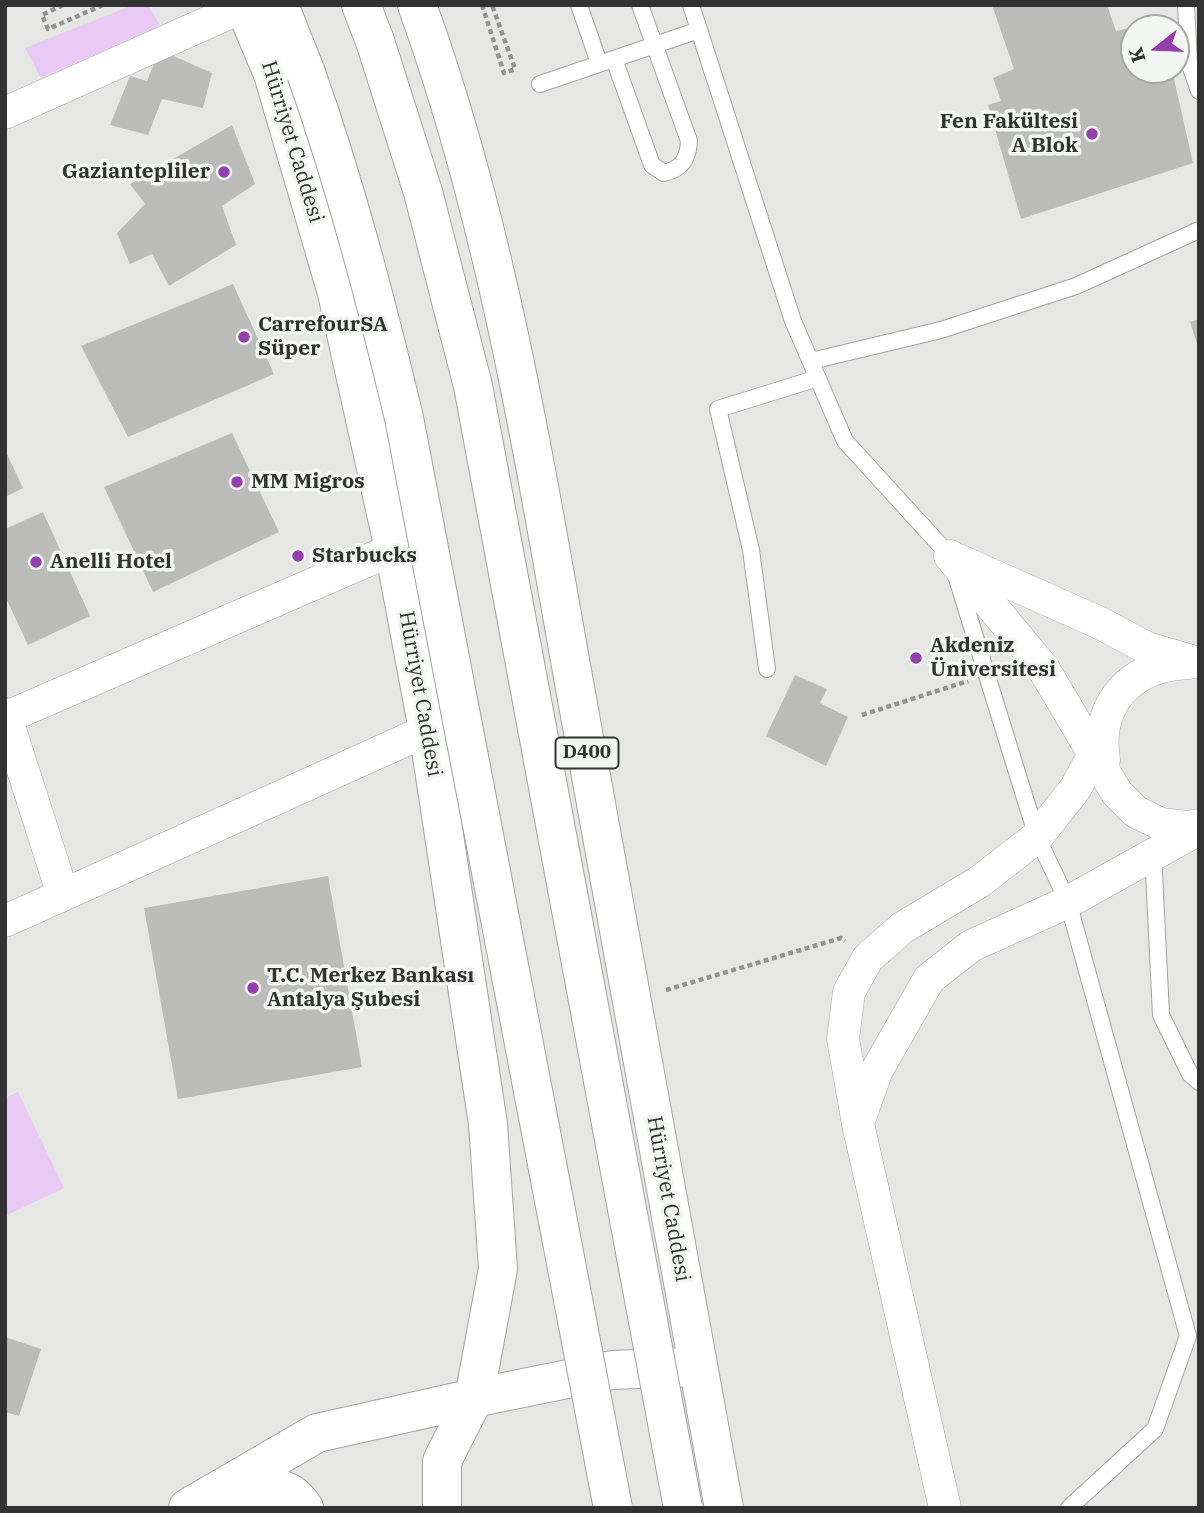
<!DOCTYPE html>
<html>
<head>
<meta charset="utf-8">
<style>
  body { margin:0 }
  #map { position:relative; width:1204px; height:1513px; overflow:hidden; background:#e6e7e4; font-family:"IBM Plex Serif",serif }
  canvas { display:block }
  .frame { position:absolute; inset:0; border:7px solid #313231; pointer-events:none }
  .north { position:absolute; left:1120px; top:14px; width:70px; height:70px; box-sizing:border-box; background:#f3f5f2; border:2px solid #a5a7a5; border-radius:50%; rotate:252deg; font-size:19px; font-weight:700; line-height:28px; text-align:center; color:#313231 }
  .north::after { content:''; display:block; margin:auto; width:24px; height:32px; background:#933fad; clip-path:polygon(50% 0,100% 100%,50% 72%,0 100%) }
</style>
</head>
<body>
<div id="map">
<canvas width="1204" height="1513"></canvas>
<div class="frame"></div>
<div class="north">K</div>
</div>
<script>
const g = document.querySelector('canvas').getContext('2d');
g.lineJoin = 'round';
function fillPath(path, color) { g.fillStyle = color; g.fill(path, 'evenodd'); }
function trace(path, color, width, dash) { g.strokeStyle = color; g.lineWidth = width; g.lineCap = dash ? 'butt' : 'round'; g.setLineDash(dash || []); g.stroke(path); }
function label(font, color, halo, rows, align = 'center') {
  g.font = font + ' "IBM Plex Serif",serif'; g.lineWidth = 7; g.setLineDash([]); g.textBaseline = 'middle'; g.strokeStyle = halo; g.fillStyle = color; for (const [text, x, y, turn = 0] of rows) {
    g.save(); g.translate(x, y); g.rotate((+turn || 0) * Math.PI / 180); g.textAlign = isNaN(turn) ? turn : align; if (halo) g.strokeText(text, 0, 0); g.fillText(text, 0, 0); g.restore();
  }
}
const green = new Path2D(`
  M133 5H149L160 26 41 78 25 48Z
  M18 1092 64 1188 5 1216V1098Z`);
const building = new Path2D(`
  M992 5H1107L1116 31 1142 25 1143 28H1134V70H1172L1193 163 1021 219 988 105 1001 101 993 78 1014 69Z
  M160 50 212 73 203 108 162 99 148 135 110 125 130 76 147 81Z
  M232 125 255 184 222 206 236 245 169 286 152 254 130 264 117 233 145 204 130 184Z
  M233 284 274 374 128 437 81 346Z
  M1199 319V347H1198L1190 322Z
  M232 433 279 532 153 592 104 487Z
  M5 450 23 488 5 497Z
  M43 512 90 616 28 645 5 596V529Z
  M795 675 827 689 820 703 848 717 826 766 766 736Z
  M328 876 362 1067 178 1099 144 908Z
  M5 1337 41 1349 19 1416 5 1412Z`);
const path = new Path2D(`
  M63 5 42 15 48 29 103 5
  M482 5 504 73 515 69 492 5
  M862 715 968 681
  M666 990 841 938 845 941`);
const service = new Path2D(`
  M579 5 599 63
  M691 5 793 321 845 441 950 556 1037 837 1068 902 1188 1336 1155 1429 1069 1508
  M1186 5 1189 62 1199 91
  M614 59 652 165 664 173C682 169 688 159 689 141L640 5
  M540 84 699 30
  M811 361 941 330 1076 286 1199 230
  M767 669 751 550 718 409 818 378
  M1153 852 1161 1015 1190 1074 1199 1082`);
const minor = new Path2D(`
  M5 113 245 6
  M950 556 1043 668 1117 793 1136 812 1161 824 1187 827 1199 825
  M958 560 1098 622 1147 648 1199 663
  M5 714 63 895 5 921
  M7 717 394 549
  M1104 760C1095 702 1132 665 1189 663
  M63 895 428 730
  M858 1123 877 1070 929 979 971 946 1068 902 1199 829
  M945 1508 858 1124 843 1039 849 992 868 958 902 928 979 882 1037 837 1075 789 1101 742`);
const primary = new Path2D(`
  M228 1495C257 1488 285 1478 304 1508
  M188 1508 317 1433 474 1398`);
const trunk = new Path2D(`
  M244 5 273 74 337 293 394 549 428 730 488 1124 498 1269 474 1398
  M279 5 306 73
  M361 5 375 41
  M417 5C497 225 534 459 575 688 625 961 674 1235 724 1508
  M442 1508V1461L474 1398 612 1370 689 1367`);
const trunkBridge = new Path2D(`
  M375 41 423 192 473 386 683 1508
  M306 73C346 186 376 301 404 418L613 1508`);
const markers = [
  [1092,134,7,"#933fad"],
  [224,172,7,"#933fad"],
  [244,337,7,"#933fad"],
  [237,482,7,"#933fad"],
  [298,556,7,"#933fad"],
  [36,562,7,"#933fad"],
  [916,658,7,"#933fad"],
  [253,988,7,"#933fad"]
];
const shields = [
  [587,753,63]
];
const shieldNames = [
  ["D400",587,753]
];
const poiNames = [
  ["Fen Fakültesi",1078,122,"right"],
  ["A Blok",1078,146,"right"],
  ["Gaziantepliler",210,172,"right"],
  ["CarrefourSA",258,325],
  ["Süper",258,349],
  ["MM Migros",251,482],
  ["Starbucks",312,556],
  ["Anelli Hotel",50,562],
  ["Akdeniz",930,646],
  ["Üniversitesi",930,670],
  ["T.C. Merkez Bankası",267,976],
  ["Antalya Şubesi",267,1000]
];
const streetNames = [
  ["Hürriyet Caddesi",292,142,73],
  ["Hürriyet Caddesi",420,694,80],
  ["Hürriyet Caddesi",668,1199,80]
];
fillPath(green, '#e8c9f3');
fillPath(building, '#bbbcb9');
trace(service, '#a2a3a0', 18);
trace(minor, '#a2a3a0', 33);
trace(primary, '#a2a3a0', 40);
trace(trunk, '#a2a3a0', 40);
trace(path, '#939492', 4.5, [5, 3.5]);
trace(service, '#fff', 16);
trace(minor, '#fff', 32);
trace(primary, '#fff', 38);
trace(trunk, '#fff', 38);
trace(trunkBridge, '#a2a3a0', 40, []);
trace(trunkBridge, '#fff', 38);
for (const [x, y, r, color] of markers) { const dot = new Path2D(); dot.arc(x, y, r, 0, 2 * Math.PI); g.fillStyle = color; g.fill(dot); trace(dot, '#f3f5f2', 2.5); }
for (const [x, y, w] of shields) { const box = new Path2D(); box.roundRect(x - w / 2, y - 15.5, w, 31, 5); g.fillStyle = '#f3f5f2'; g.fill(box); trace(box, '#313231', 2); }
label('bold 19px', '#313231', null, shieldNames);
label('bold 21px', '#313231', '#f3f5f2', poiNames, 'left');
label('21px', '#313231', '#f3f5f2', streetNames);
</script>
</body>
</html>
